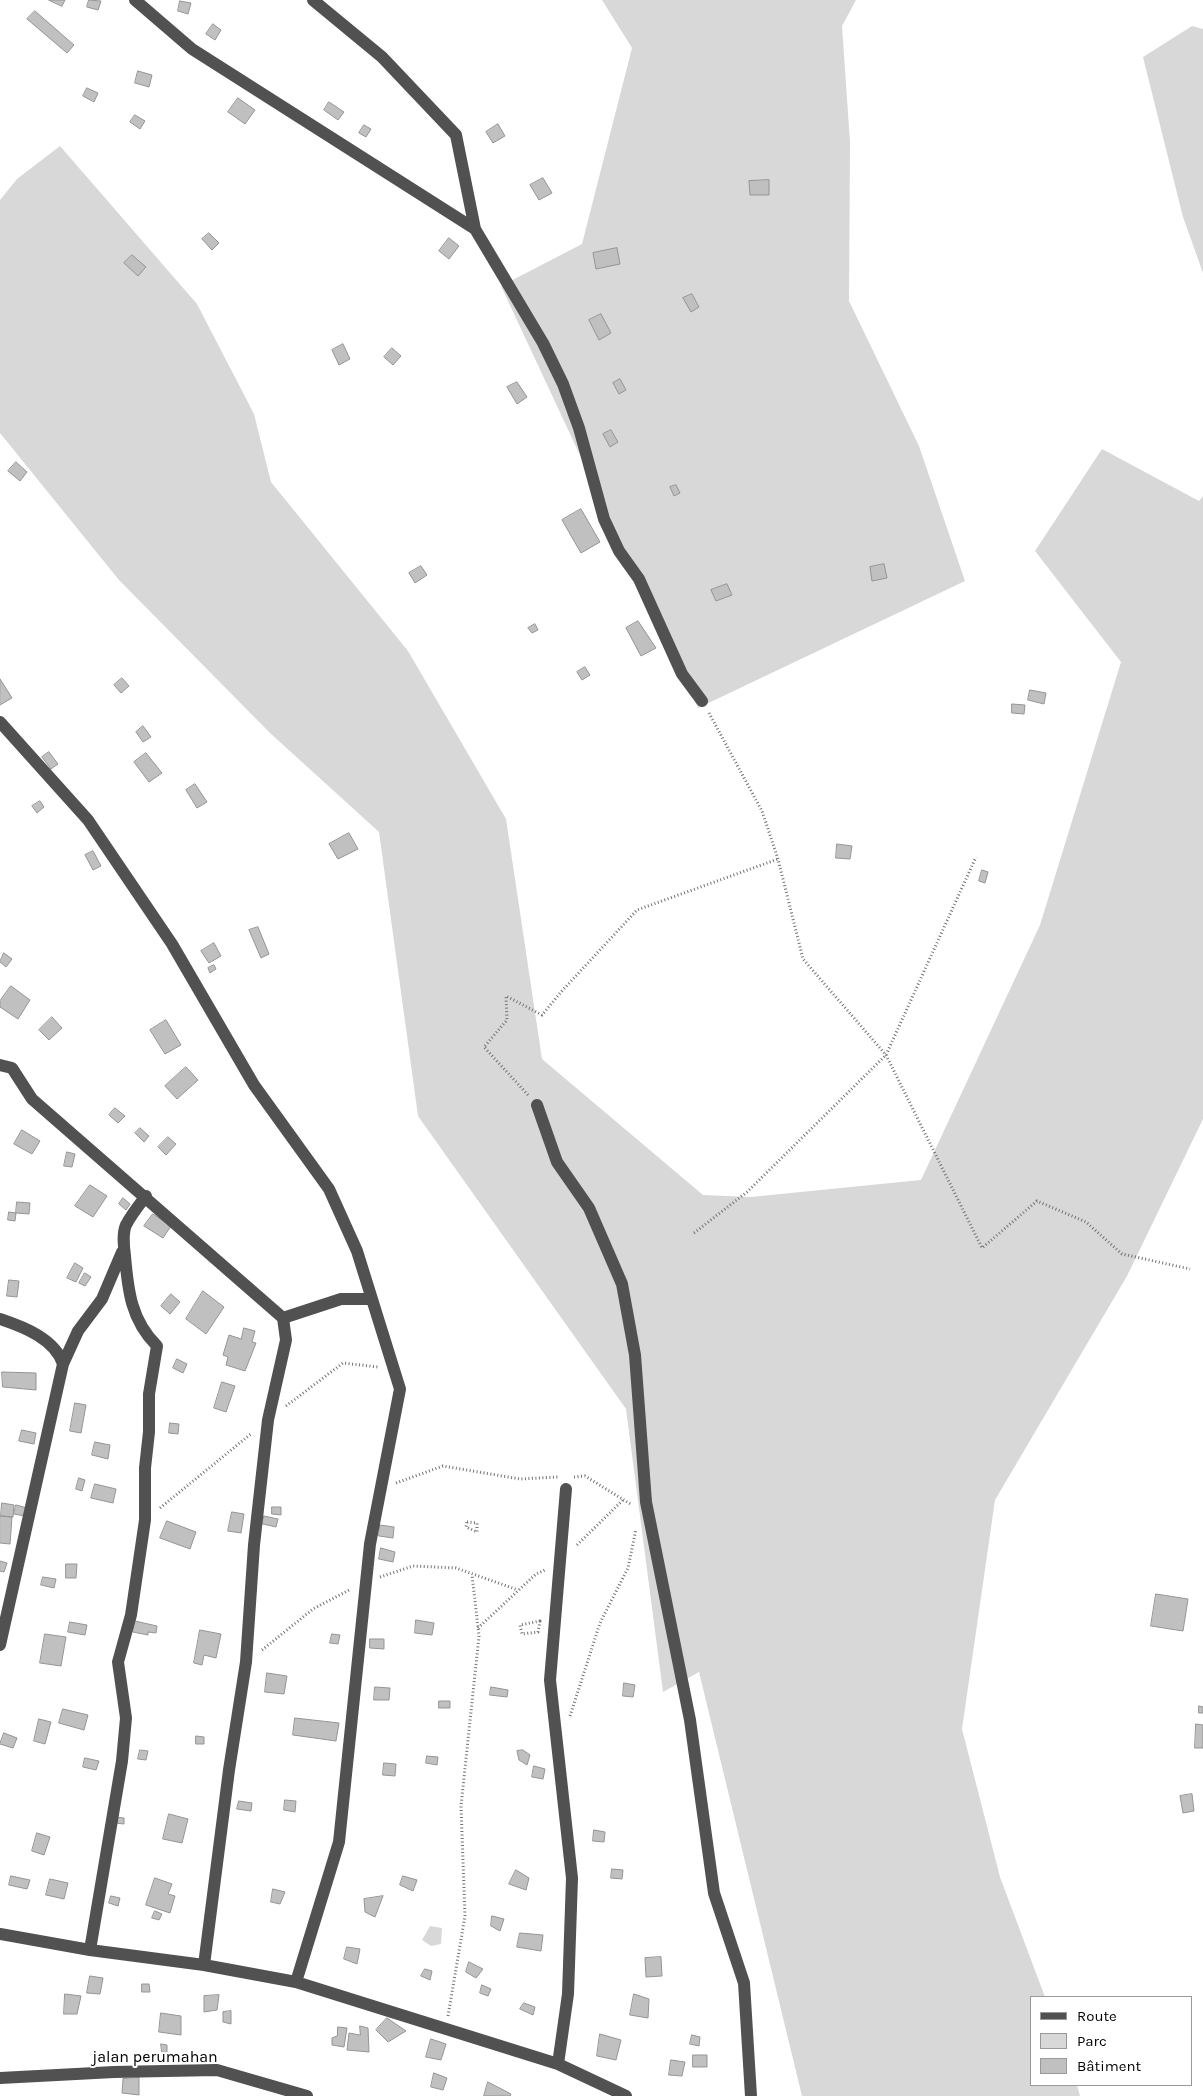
<!DOCTYPE html>
<html>
<head>
<meta charset="utf-8">
<style>
  body { margin:0 }
  #map { position:relative; width:1203px; height:2096px; overflow:hidden; background:#fff; font-family:Karla,sans-serif }
  canvas { display:block }
  .legend { position:absolute; left:1030px; top:1996px; width:162px; height:90px; box-sizing:border-box; background:#fff; border:1px solid #999; margin:0; padding:6px 9px; list-style:none; font-size:15px; color:#000 }
  .legend li { display:flex; align-items:center; gap:10px; height:25px }
  .legend b { width:25px; border:1px solid #999 }
</style>
</head>
<body>
<div id="map">
<canvas width="1203" height="2096"></canvas>
<ul class="legend">
<li><b style="height:6px;background:#515151"></b>Route</li>
<li><b style="height:14px;background:#d8d8d8"></b>Parc</li>
<li><b style="height:14px;background:#c0c0c0"></b>Bâtiment</li>
</ul>
</div>
<script>
const g = document.querySelector('canvas').getContext('2d');
g.lineJoin = 'round';
function fillPath(path, color) { g.fillStyle = color; g.fill(path, 'evenodd'); }
function trace(path, color, width, dash) { g.strokeStyle = color; g.lineWidth = width; g.lineCap = dash ? 'butt' : 'round'; g.setLineDash(dash || []); g.stroke(path); }
function label(font, color, halo, rows, align = 'center') {
  g.font = font + ' Karla,sans-serif'; g.lineWidth = 4; g.setLineDash([]); g.textBaseline = 'middle'; g.strokeStyle = halo; g.fillStyle = color; for (const [text, x, y, turn = 0] of rows) {
    g.save(); g.translate(x, y); g.rotate((+turn || 0) * Math.PI / 180); g.textAlign = isNaN(turn) ? turn : align; if (halo) g.strokeText(text, 0, 0); g.fillText(text, 0, 0); g.restore();
  }
}
const green = new Path2D(`
  M602 0H856L842 26 850 142 849 301 919 446 965 581 698 708 501 286 582 244 632 48Z
  M1192 26 1203 29V273L1183 217 1143 57Z
  M60 146 197 304 254 414 271 482 408 651 506 819 542 1059 703 1195 751 1197 921 1180 1040 925 1121 662 1035 551 1102 449 1199 501 1203 496V1119L1127 1276 995 1500 962 1729 1000 1877 1045 1997H1032V2085H1077L1080 2096H802L699 1672 663 1692 626 1409 418 1116 379 832 270 733 119 580 0 433V200L17 179Z
  M430 1926 442 1928 441 1944 431 1946 422 1940Z`);
const building = new Path2D(`
  M49 0H65L62 6Z
  M89 0 101 1 98 10 87 7Z
  M180 1 191 3 188 14 178 11Z
  M35 11 74 45 67 53 27 19Z
  M213 24 221 30 215 40 206 34Z
  M138 71 152 75 149 87 135 83Z
  M87 88 98 93 94 102 83 96Z
  M238 98 255 110 245 124 228 112Z
  M329 102 344 112 338 120 324 110Z
  M135 115 145 121 140 129 130 122Z
  M498 124 505 136 493 143 486 132Z
  M364 125 371 129 366 137 359 133Z
  M543 178 552 193 539 200 530 185Z
  M769 180V195H750L749 181Z
  M209 233 219 243 212 250 202 239Z
  M449 238 459 246 449 259 439 251Z
  M617 248 620 264 596 269 593 253Z
  M132 255 146 267 138 276 124 263Z
  M692 294 699 307 691 312 683 298Z
  M601 314 611 333 599 340 589 320Z
  M343 344 350 359 339 365 332 350Z
  M392 348 401 356 393 365 384 357Z
  M620 379 626 390 619 394 613 383Z
  M517 382 527 397 517 404 507 387Z
  M611 430 618 442 610 447 603 434Z
  M16 462 27 472 20 481 8 471Z
  M676 485 680 493 674 496 670 487Z
  M581 509 600 542 581 553 562 520Z
  M884 564 887 578 872 581 870 567Z
  M421 566 427 575 415 583 409 573Z
  M727 584 732 595 716 601 711 590Z
  M638 621 656 648 641 656 626 628Z
  M535 624 538 630 532 633 528 628Z
  M585 667 590 675 582 680 577 672Z
  M122 678 129 686 121 693 114 685Z
  M0 679 12 698 0 705Z
  M1030 690 1046 693 1044 704 1028 700Z
  M1012 704 1025 705 1024 714 1012 713Z
  M143 726 151 737 143 742 136 732Z
  M49 752 58 764 51 769 42 757Z
  M146 753 162 773 149 782 134 762Z
  M195 784 207 802 197 808 186 790Z
  M40 801 44 807 37 813 32 806Z
  M349 833 358 849 338 859 329 844Z
  M837 844 852 846 850 859 836 858Z
  M93 851 101 866 93 870 85 855Z
  M982 870 988 872 985 883 979 881Z
  M258 927 269 954 261 958 249 930Z
  M214 943 221 956 209 963 201 951Z
  M4 953 12 959 6 967 0 962Z
  M214 965 216 969 210 973 208 968Z
  M11 986 30 1000 18 1019 0 1007V1001Z
  M52 1017 62 1028 49 1040 39 1030Z
  M166 1020 181 1045 165 1054 150 1030Z
  M186 1067 198 1080 177 1099 165 1086Z
  M115 1108 125 1116 118 1123 109 1115Z
  M140 1128 149 1136 144 1142 135 1133Z
  M22 1130 40 1141 32 1154 14 1144Z
  M168 1137 176 1144 166 1155 158 1147Z
  M67 1152 75 1154 72 1167 64 1166Z
  M90 1185 107 1196 93 1217 75 1206Z
  M123 1198 130 1204 126 1210 119 1204Z
  M17 1202 30 1203 29 1214 16 1213Z
  M9 1212 16 1213 15 1221 8 1220Z
  M153 1214 171 1226 163 1238 144 1226Z
  M75 1263 83 1268 76 1282 67 1278Z
  M85 1273 91 1277 85 1286 79 1283Z
  M9 1280 19 1281 17 1297 7 1296Z
  M203 1291 224 1307 206 1334 186 1319Z
  M171 1294 180 1302 170 1314 161 1306Z
  M244 1328 255 1331 252 1342 256 1343 245 1371 226 1365 228 1357 223 1355 229 1335 241 1339Z
  M177 1359 187 1364 183 1373 173 1368Z
  M2 1372 36 1373V1390L3 1387Z
  M222 1382 235 1386 226 1412 214 1408Z
  M75 1403 86 1405 81 1433 70 1431Z
  M170 1423 179 1424 178 1434 169 1433Z
  M22 1430 36 1433 34 1444 19 1441Z
  M95 1442 110 1445 108 1459 92 1455Z
  M79 1478 85 1480 82 1491 76 1489Z
  M95 1484 116 1489 113 1503 91 1498Z
  M2 1503 14 1505 13 1517 1 1516Z
  M16 1505 27 1508 25 1516 14 1514Z
  M272 1507H281V1515L272 1514Z
  M232 1512 244 1514 241 1533 228 1531Z
  M0 1516 12 1517 10 1544 0 1543Z
  M264 1516 278 1519 276 1527 263 1524Z
  M167 1521 196 1532 190 1549 160 1538Z
  M380 1525 394 1527 393 1538 379 1536Z
  M381 1548 395 1552 393 1562 379 1559Z
  M0 1561 7 1563 4 1572 0 1571Z
  M66 1564H77L76 1578H66Z
  M43 1577 56 1579 54 1588 41 1585Z
  M1156 1594 1188 1599 1183 1631 1151 1626Z
  M416 1620 434 1623 432 1635 415 1633Z
  M135 1621 157 1626 156 1633 148 1632V1635L133 1632Z
  M70 1622 87 1625 85 1635 68 1632Z
  M200 1630 221 1634 216 1658 204 1655 202 1665 194 1663Z
  M45 1634 66 1637 61 1666 40 1663Z
  M332 1634 340 1635 338 1644 330 1643Z
  M370 1639H384V1649L370 1648Z
  M267 1673 287 1676 284 1694 265 1692Z
  M624 1683 635 1685 633 1697 623 1696Z
  M375 1687 390 1688 389 1700H374Z
  M491 1687 508 1690 507 1697 490 1695Z
  M439 1701H450V1708H439Z
  M1199 1706 1203 1707V1713H1199Z
  M63 1709 88 1715 84 1730 59 1723Z
  M295 1718 339 1723 336 1741 293 1735Z
  M39 1719 51 1722 45 1744 34 1741Z
  M1196 1724 1203 1725V1748H1195Z
  M4 1733 17 1738 13 1748 0 1744Z
  M196 1736 204 1737V1744H196Z
  M140 1750 148 1751 146 1760 138 1759Z
  M523 1750 530 1755 527 1765 519 1760 517 1751Z
  M427 1756 438 1757 437 1765 426 1763Z
  M85 1758 99 1761 96 1770 83 1767Z
  M384 1763 396 1764 395 1776 383 1775Z
  M534 1766 545 1769 543 1779 532 1777Z
  M1192 1794 1194 1811 1183 1813 1180 1796Z
  M285 1800 296 1801 295 1812 284 1810Z
  M239 1801 252 1803 251 1811 237 1809Z
  M169 1814 188 1819 182 1843 163 1839Z
  M116 1817 124 1818V1824L115 1823Z
  M594 1830 605 1832 604 1842 593 1841Z
  M37 1833 50 1837 44 1855 32 1851Z
  M612 1869 623 1870 622 1879 611 1878Z
  M516 1870 529 1878 526 1890 509 1884Z
  M11 1876 30 1880 27 1889 9 1885Z
  M403 1876 417 1880 413 1891 400 1885Z
  M155 1878 172 1884 168 1894 175 1896 170 1913 146 1905Z
  M50 1879 68 1883 64 1899 46 1895Z
  M273 1889 285 1892 280 1904 271 1902Z
  M111 1896 120 1898 118 1906 109 1903Z
  M383 1896 375 1917 365 1912 364 1899Z
  M155 1911 162 1914 159 1920 152 1918Z
  M492 1916 504 1919 500 1931 491 1926Z
  M520 1933 543 1935 541 1951 517 1947Z
  M347 1947 360 1949 357 1964 344 1959Z
  M661 1957 662 1976 646 1977 645 1958Z
  M469 1962 483 1969 476 1978 466 1972Z
  M425 1969 432 1971 430 1980 421 1976Z
  M90 1976 103 1978 100 1994 87 1993Z
  M142 1984H149L150 1992H142Z
  M482 1985 491 1989 488 1996 480 1993Z
  M65 1994 81 1996 77 2014H64Z
  M634 1994 649 1999 648 2018 630 2015Z
  M219 1995 217 2010 204 2012V1996Z
  M524 2003 535 2007 533 2015 520 2009Z
  M231 2011V2024L223 2022V2012Z
  M161 2013 181 2016V2035L159 2032Z
  M387 2018 406 2031 388 2042 376 2030Z
  M360 2026 368 2028 369 2052 347 2050 349 2033 360 2035Z
  M338 2027 347 2028 344 2047 332 2045V2038L337 2036Z
  M600 2034 621 2040 616 2060 597 2056Z
  M692 2035 700 2037 699 2046 690 2044Z
  M431 2039 446 2044 441 2060 426 2057Z
  M161 2044 167 2045V2053L162 2052Z
  M693 2055H707V2067H693Z
  M671 2060 685 2062 682 2076 669 2075Z
  M434 2073 447 2078 443 2090 431 2087Z
  M139 2078V2095L122 2093 123 2079Z
  M488 2082 511 2094 510 2096H484Z`);
const path = new Path2D(`
  M709 713 762 811 778 859 803 959 886 1055 982 1248 1037 1201 1086 1222 1122 1254 1190 1269
  M528 1095 484 1047 507 1020 506 996 542 1015 561 992 637 910 778 859
  M694 1233 747 1192 886 1055 976 857
  M286 1406 343 1363 378 1367
  M574 1477 585 1476 632 1505
  M396 1483 443 1466 520 1479 558 1477
  M160 1508 252 1433
  M467 1522 477 1523V1532L466 1527Z
  M577 1545 623 1500
  M380 1577 413 1566 456 1568 518 1590
  M540 1621 538 1632 522 1634 520 1625Z
  M478 1628 536 1574 545 1570
  M262 1650 313 1609 351 1589
  M570 1716 600 1623 628 1568 636 1529
  M448 2016 465 1916 461 1806 479 1636 472 1575`);
const minor = new Path2D(`
  M135 0 192 49 475 229
  M313 0 382 57 456 135 475 229 543 343 563 384 579 428 604 519 619 551 639 579 682 674 702 701
  M0 722 88 820 172 944 254 1085 329 1189 357 1251 400 1389 370 1544 339 1842 296 1982
  M0 1065 12 1068 32 1099 283 1318 286 1340 268 1420 254 1545 246 1662 229 1770 204 1965
  M537 1105 557 1162 589 1208 622 1284 635 1355 646 1502 690 1720 714 1893 744 1983 751 2096
  M283 1318 341 1299H371
  M0 1319C24 1327 55 1339 63 1364L0 1645
  M63 1364 78 1331 102 1299 122 1252
  M0 1934 90 1950 204 1965 296 1982 558 2064 626 2096
  M90 1950 122 1761 126 1718 118 1662 131 1615 145 1520V1468L149 1432V1394L157 1346C131 1320 128 1291 125 1256 124 1247 122 1234 126 1225 131 1215 139 1205 146 1196
  M558 2064 568 1994 572 1878 550 1680 566 1489
  M0 2078 114 2072 217 2070 307 2096`);
const streetNames = [
  ["jalan perumahan",155,2057]
];
fillPath(green, '#d8d8d8');
fillPath(building, '#c0c0c0');
trace(building, '#959595', 1);
trace(path, '#737373', 3, [1, 2.5]);
trace(minor, '#515151', 12);
label('16px', '#000', '#fff', streetNames);
</script>
</body>
</html>
